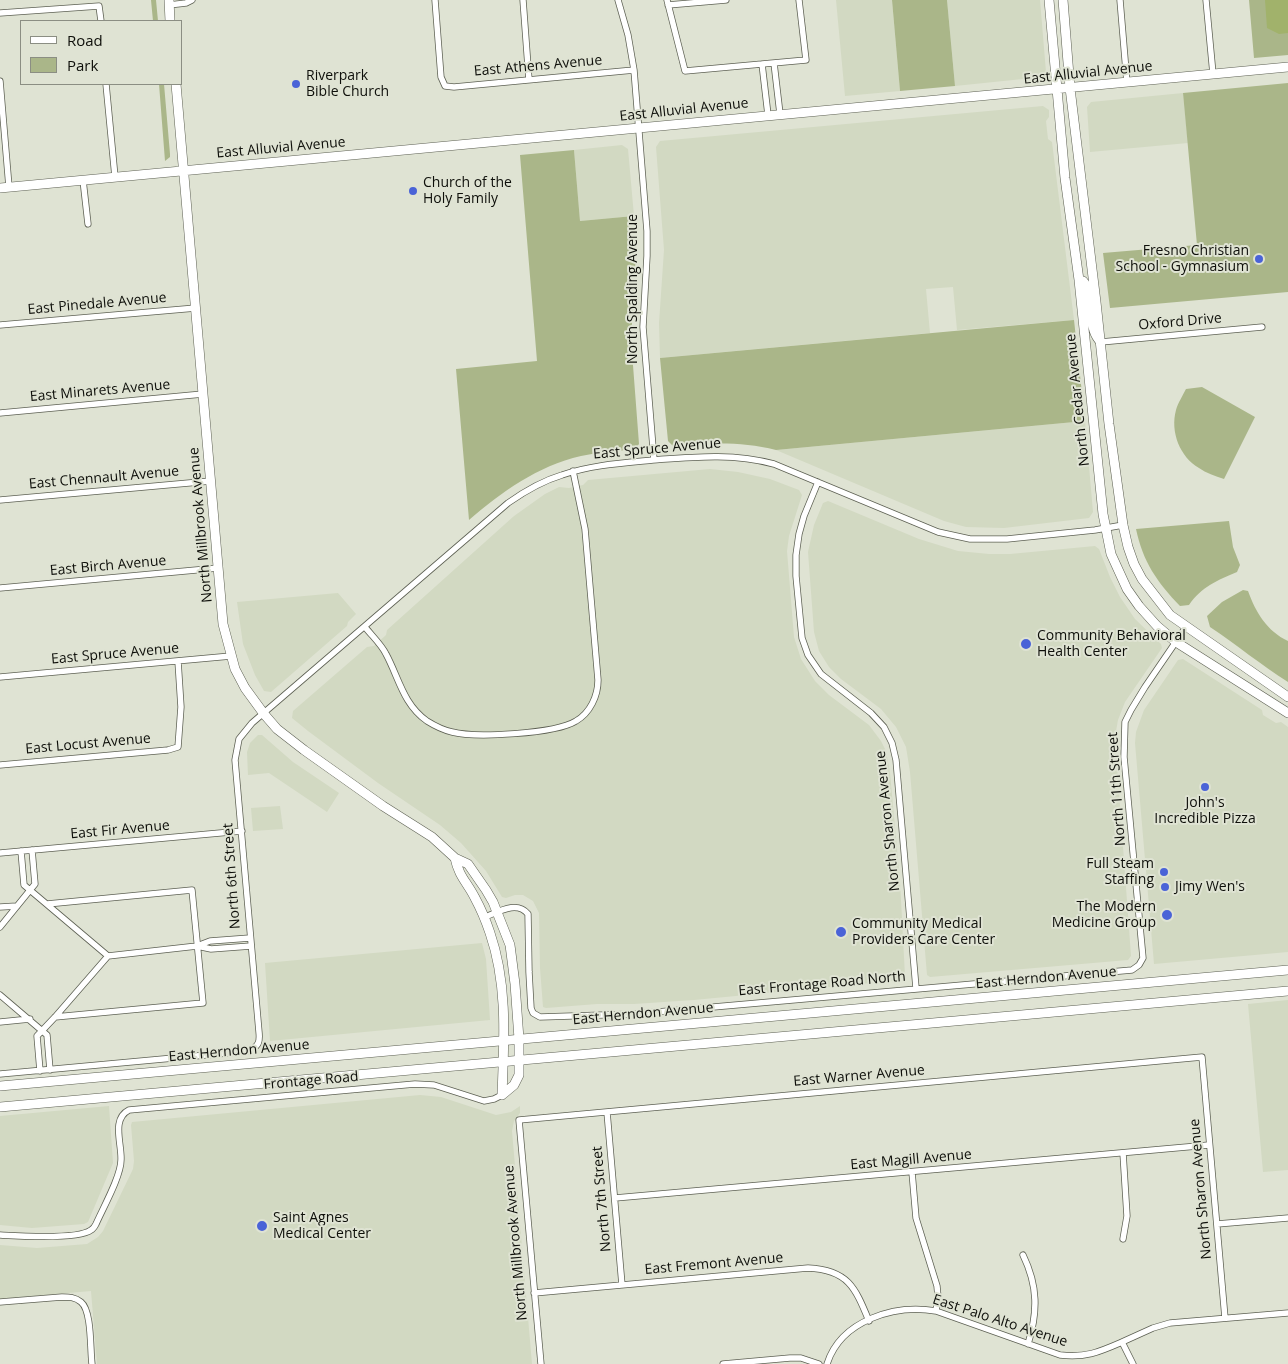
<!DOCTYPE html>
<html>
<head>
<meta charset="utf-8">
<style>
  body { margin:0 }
  #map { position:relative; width:1288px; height:1364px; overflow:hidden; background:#dfe3d3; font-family:"Open Sans",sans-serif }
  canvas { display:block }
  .legend { position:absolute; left:20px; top:20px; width:162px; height:65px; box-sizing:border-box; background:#dfe3d3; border:1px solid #8b8e83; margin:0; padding:6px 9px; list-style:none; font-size:15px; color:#0e0f0a }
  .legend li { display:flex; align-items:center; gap:10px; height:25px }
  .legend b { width:25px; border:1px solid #8b8e83 }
</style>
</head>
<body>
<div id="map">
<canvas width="1288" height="1364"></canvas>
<ul class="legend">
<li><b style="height:6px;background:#fff"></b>Road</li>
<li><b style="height:14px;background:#aab689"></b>Park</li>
</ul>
</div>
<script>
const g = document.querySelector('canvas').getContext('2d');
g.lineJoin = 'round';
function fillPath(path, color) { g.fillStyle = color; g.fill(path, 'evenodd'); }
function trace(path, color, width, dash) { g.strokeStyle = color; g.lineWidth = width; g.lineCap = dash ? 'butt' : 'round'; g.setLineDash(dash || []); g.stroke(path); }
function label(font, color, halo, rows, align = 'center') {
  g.font = font + ' "Open Sans",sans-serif'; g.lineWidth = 4; g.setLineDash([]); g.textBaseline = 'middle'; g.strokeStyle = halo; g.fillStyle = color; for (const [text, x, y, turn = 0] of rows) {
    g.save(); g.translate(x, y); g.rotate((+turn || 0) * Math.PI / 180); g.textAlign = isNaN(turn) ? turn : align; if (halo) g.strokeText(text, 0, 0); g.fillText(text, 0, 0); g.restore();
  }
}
const built = new Path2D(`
  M836 0H892L900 91 845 96Z
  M947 0H1040L1046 72 1042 77 955 86Z
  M1183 93 1188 143 1090 152 1087 107 1091 102Z
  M1043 106 1049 110V117L1046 121 1048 139 1052 142 1074 320 957 330 953 287 926 289 930 333 660 358 659 323 664 250 656 147 660 141Z
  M622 145 628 149 634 216 580 221 574 150Z
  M1085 421 1093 512 1089 518 1004 528 966 527 944 521 776 450Z
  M710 469 738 472 770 479 799 490 802 495 789 536 787 551 794 637 801 659 815 681 829 695 869 725 881 741 886 751 890 773 900 881 905 976 902 980 694 1000 634 1004H597L546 1008 543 1007 540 968 539 913 533 901 523 895H515L506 898 502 897 486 871 461 843 440 825 378 783 308 731 292 718 293 711 367 647 374 646 386 635 387 630 514 516 545 494 559 487 569 488 583 485 588 480Z
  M828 501 919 539 958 551 989 554H1010L1095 546 1099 549 1110 577 1120 597 1135 619 1161 644 1162 648 1125 702 1118 720 1115 737 1131 956 1128 960 930 977 927 975 910 772 906 747 896 727 881 709 841 679 829 667 819 651 814 632 808 552 814 525 823 503Z
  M338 593 356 614 348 622 347 626 271 692 264 691 255 675 243 644 237 602Z
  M1183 659 1262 710 1263 715 1276 723 1281 722 1288 727V952L1154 964 1135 743 1136 732 1144 710 1178 660Z
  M258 735H262L293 762 339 793 327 812 269 773 248 775 247 752 250 743Z
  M280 806 283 829 253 831 251 808Z
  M482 943 486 959 490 1020 270 1041 265 963Z
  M1288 1000V1170L1263 1172 1248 1004Z
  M420 1095 441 1097 496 1115 511 1112 520 1106V1113L514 1121 512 1131 532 1364H97L91 1291 0 1299V1245L37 1248 87 1244 98 1237 103 1231 133 1169 134 1161 131 1125 132 1122Z
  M109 1106 113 1163 88 1222 84 1224 32 1228 0 1225V1116Z`);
const green = new Path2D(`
  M151 0H156L158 21H153Z
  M892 0H947L955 86 900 91Z
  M1249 0H1288V55L1254 58Z
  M1288 83V292L1110 308 1103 253 1197 245 1183 93Z
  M159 84H164L170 154V157L165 161Z
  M574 150 580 221 634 216 636 254 631 339 639 444 635 449C617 451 599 452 581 456 537 466 502 492 469 520L456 369 537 361 520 155Z
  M1074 320 1085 421 776 450C741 441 708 443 673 446L668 441 660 358Z
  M1202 387 1255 417 1224 479C1215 476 1206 473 1199 468 1180 457 1170 432 1176 410 1178 403 1183 395 1186 389Z
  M1229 521 1233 547 1240 565 1237 572C1218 580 1201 587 1189 605L1180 606C1157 582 1143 562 1136 529Z
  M1243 590 1248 591C1256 613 1267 631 1288 641V682C1261 665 1237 645 1210 627L1207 616 1222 602Z`);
const water = new Path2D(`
  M1265 0H1288V33L1279 34 1267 28Z`);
const street = new Path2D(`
  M435 0 441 77 445 86 454 87 634 70
  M523 0 529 80
  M618 0 628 35 634 70 647 231V256L643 327 654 460
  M667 0 685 71 806 60 799 0
  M1120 0 1127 83
  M1206 0 1213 74
  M169 5 186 3 192 0
  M668 5 726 0
  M0 13 99 6 101 21
  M774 63 780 114
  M762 64 768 115
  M0 81 9 187
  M106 84 115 177
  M83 180 88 224
  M0 325 196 308
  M1101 342 1262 327
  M0 413 203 394
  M818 482 804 516 799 534 796 555V576L802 638 808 655 821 674 871 713 884 727 892 743 896 760 916 988
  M0 500 211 481
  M0 588 218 568
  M365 627C372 636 381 644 386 654 399 678 403 704 427 721 435 726 443 730 452 732 475 738 555 734 576 721 590 713 598 696 598 680L585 529 573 471
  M0 677 231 656
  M0 765 168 750 178 747 181 707 178 661
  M21 851 24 885 108 956 55 1017 37 1036 40 1071
  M0 853 242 831
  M47 904 192 890 203 1003 55 1017
  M0 907 17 906
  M485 917C498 912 517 900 528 914L529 972 531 1008 533 1013 540 1017 634 1014 1132 970 1139 965 1143 958 1124 757 1125 722 1131 710 1145 687 1186 627
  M0 927 35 884 32 850
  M197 946 211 949 251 946
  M108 956 197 946 210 941 250 938
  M0 995 47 1035 50 1070
  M0 1022 30 1019
  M0 1074 250 1051C259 1045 260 1042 259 1032L235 760 239 739 252 723 508 503C525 491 542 481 562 475 591 465 622 463 653 460 694 457 733 453 774 464L938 532 970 539H1007L1095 530 1123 525
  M607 1112 622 1285
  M1123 1153 1127 1216 1123 1239
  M912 1172 916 1218 937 1286 938 1297 936 1311
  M615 1198 1209 1145
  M1217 1224 1288 1218
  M0 1235C18 1236 78 1240 91 1230 93 1229 95 1226 96 1224 103 1208 121 1176 121 1160 122 1144 111 1119 129 1110L415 1084 434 1085 484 1101 494 1099 502 1095
  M1023 1255C1038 1286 1038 1312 1028 1344
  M534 1293 808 1268C848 1270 855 1287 869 1321
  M0 1302 62 1297C69 1297 75 1297 81 1302 92 1311 90 1349 92 1364
  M1122 1342 1153 1328 1170 1323 1288 1313
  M541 1364 519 1120 1202 1057 1225 1318
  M723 1364 790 1358H801L819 1364
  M827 1364C841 1320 895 1304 936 1311L1060 1355C1086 1358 1099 1352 1122 1342L1133 1364`);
const secondary = new Path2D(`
  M169 0 170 21
  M1049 0 1065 178 1079 280 1103 514 1111 554 1127 589 1139 606 1157 626 1176 642 1288 713
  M1063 0 1070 88 1096 302 1109 424 1123 525 1128 547 1134 564 1142 579 1170 615 1288 697
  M176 84 223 624 235 669 245 688 264 714 277 729 304 750 383 806 432 837 455 858 468 864 486 890 493 902 510 945 515 984 519 1039V1075L514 1085 502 1095
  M0 188 1288 67
  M1079 280 1083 281C1096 296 1086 324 1099 340
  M455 858C459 877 467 882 475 898 481 909 486 921 490 933 508 985 504 1041 502 1095`);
const primary = new Path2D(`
  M0 1086 1288 970
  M0 1107 1288 991`);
const markers = [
  [296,84,5,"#4a63d7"],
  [413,191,5,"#4a63d7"],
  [1259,259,5,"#4a63d7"],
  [1026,644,6,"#4a63d7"],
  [1205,787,5,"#4a63d7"],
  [1164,872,5,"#4a63d7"],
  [1165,887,5,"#4a63d7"],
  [1167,915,6,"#4a63d7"],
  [841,932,6,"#4a63d7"],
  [262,1226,6,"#4a63d7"]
];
const streetNames = [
  ["East Athens Avenue",538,66,-5],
  ["East Alluvial Avenue",1088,73,-6],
  ["East Alluvial Avenue",684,110,-6],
  ["East Alluvial Avenue",281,148,-5],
  ["North Spalding Avenue",633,289,-90],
  ["East Pinedale Avenue",97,304,-5],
  ["Oxford Drive",1180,322,-5],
  ["East Minarets Avenue",100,391,-5],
  ["North Cedar Avenue",1078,400,-96],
  ["East Spruce Avenue",657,449,-5],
  ["East Chennault Avenue",104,478,-5],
  ["North Millbrook Avenue",201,525,-95],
  ["East Birch Avenue",108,566,-5],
  ["East Spruce Avenue",115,654,-5],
  ["East Locust Avenue",88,744,-5],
  ["North 11th Street",1117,789,-94],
  ["North Sharon Avenue",888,821,-96],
  ["East Fir Avenue",120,830,-5],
  ["North 6th Street",232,876,-94],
  ["East Herndon Avenue",1046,978,-5],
  ["East Frontage Road North",822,984,-5],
  ["East Herndon Avenue",643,1014,-5],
  ["East Herndon Avenue",239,1051,-5],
  ["East Warner Avenue",859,1076,-5],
  ["Frontage Road",311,1081,-5],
  ["East Magill Avenue",911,1160,-5],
  ["North Sharon Avenue",1201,1189,-95],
  ["North 7th Street",602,1199,-95],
  ["North Millbrook Avenue",516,1243,-95],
  ["East Fremont Avenue",714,1264,-5],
  ["East Palo Alto Avenue",1000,1321,18]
];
const poiNames = [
  ["Riverpark",306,76],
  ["Bible Church",306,92],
  ["Church of the",423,183],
  ["Holy Family",423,199],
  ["Fresno Christian",1249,251,"right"],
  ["School - Gymnasium",1249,267,"right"],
  ["Community Behavioral",1037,636],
  ["Health Center",1037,652],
  ["John's",1205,803,"center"],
  ["Incredible Pizza",1205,819,"center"],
  ["Full Steam",1154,864,"right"],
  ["Staffing",1154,880,"right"],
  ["Jimy Wen's",1175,887],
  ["The Modern",1156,907,"right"],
  ["Medicine Group",1156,923,"right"],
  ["Community Medical",852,924],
  ["Providers Care Center",852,940],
  ["Saint Agnes",273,1218],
  ["Medical Center",273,1234]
];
fillPath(built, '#d2d9c2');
fillPath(green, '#aab689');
fillPath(water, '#a1b26b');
trace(street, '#5d6053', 7);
trace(secondary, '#5d6053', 10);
trace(primary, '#5d6053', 10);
trace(street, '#fff', 5.5);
trace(secondary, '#fff', 9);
trace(primary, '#fff', 9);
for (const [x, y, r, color] of markers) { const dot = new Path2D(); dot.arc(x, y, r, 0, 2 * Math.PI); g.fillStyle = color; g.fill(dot); trace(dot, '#dfe3d3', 2); }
label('14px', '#0e0f0a', '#dfe3d3', streetNames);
label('14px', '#0e0f0a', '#dfe3d3', poiNames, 'left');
</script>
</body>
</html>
